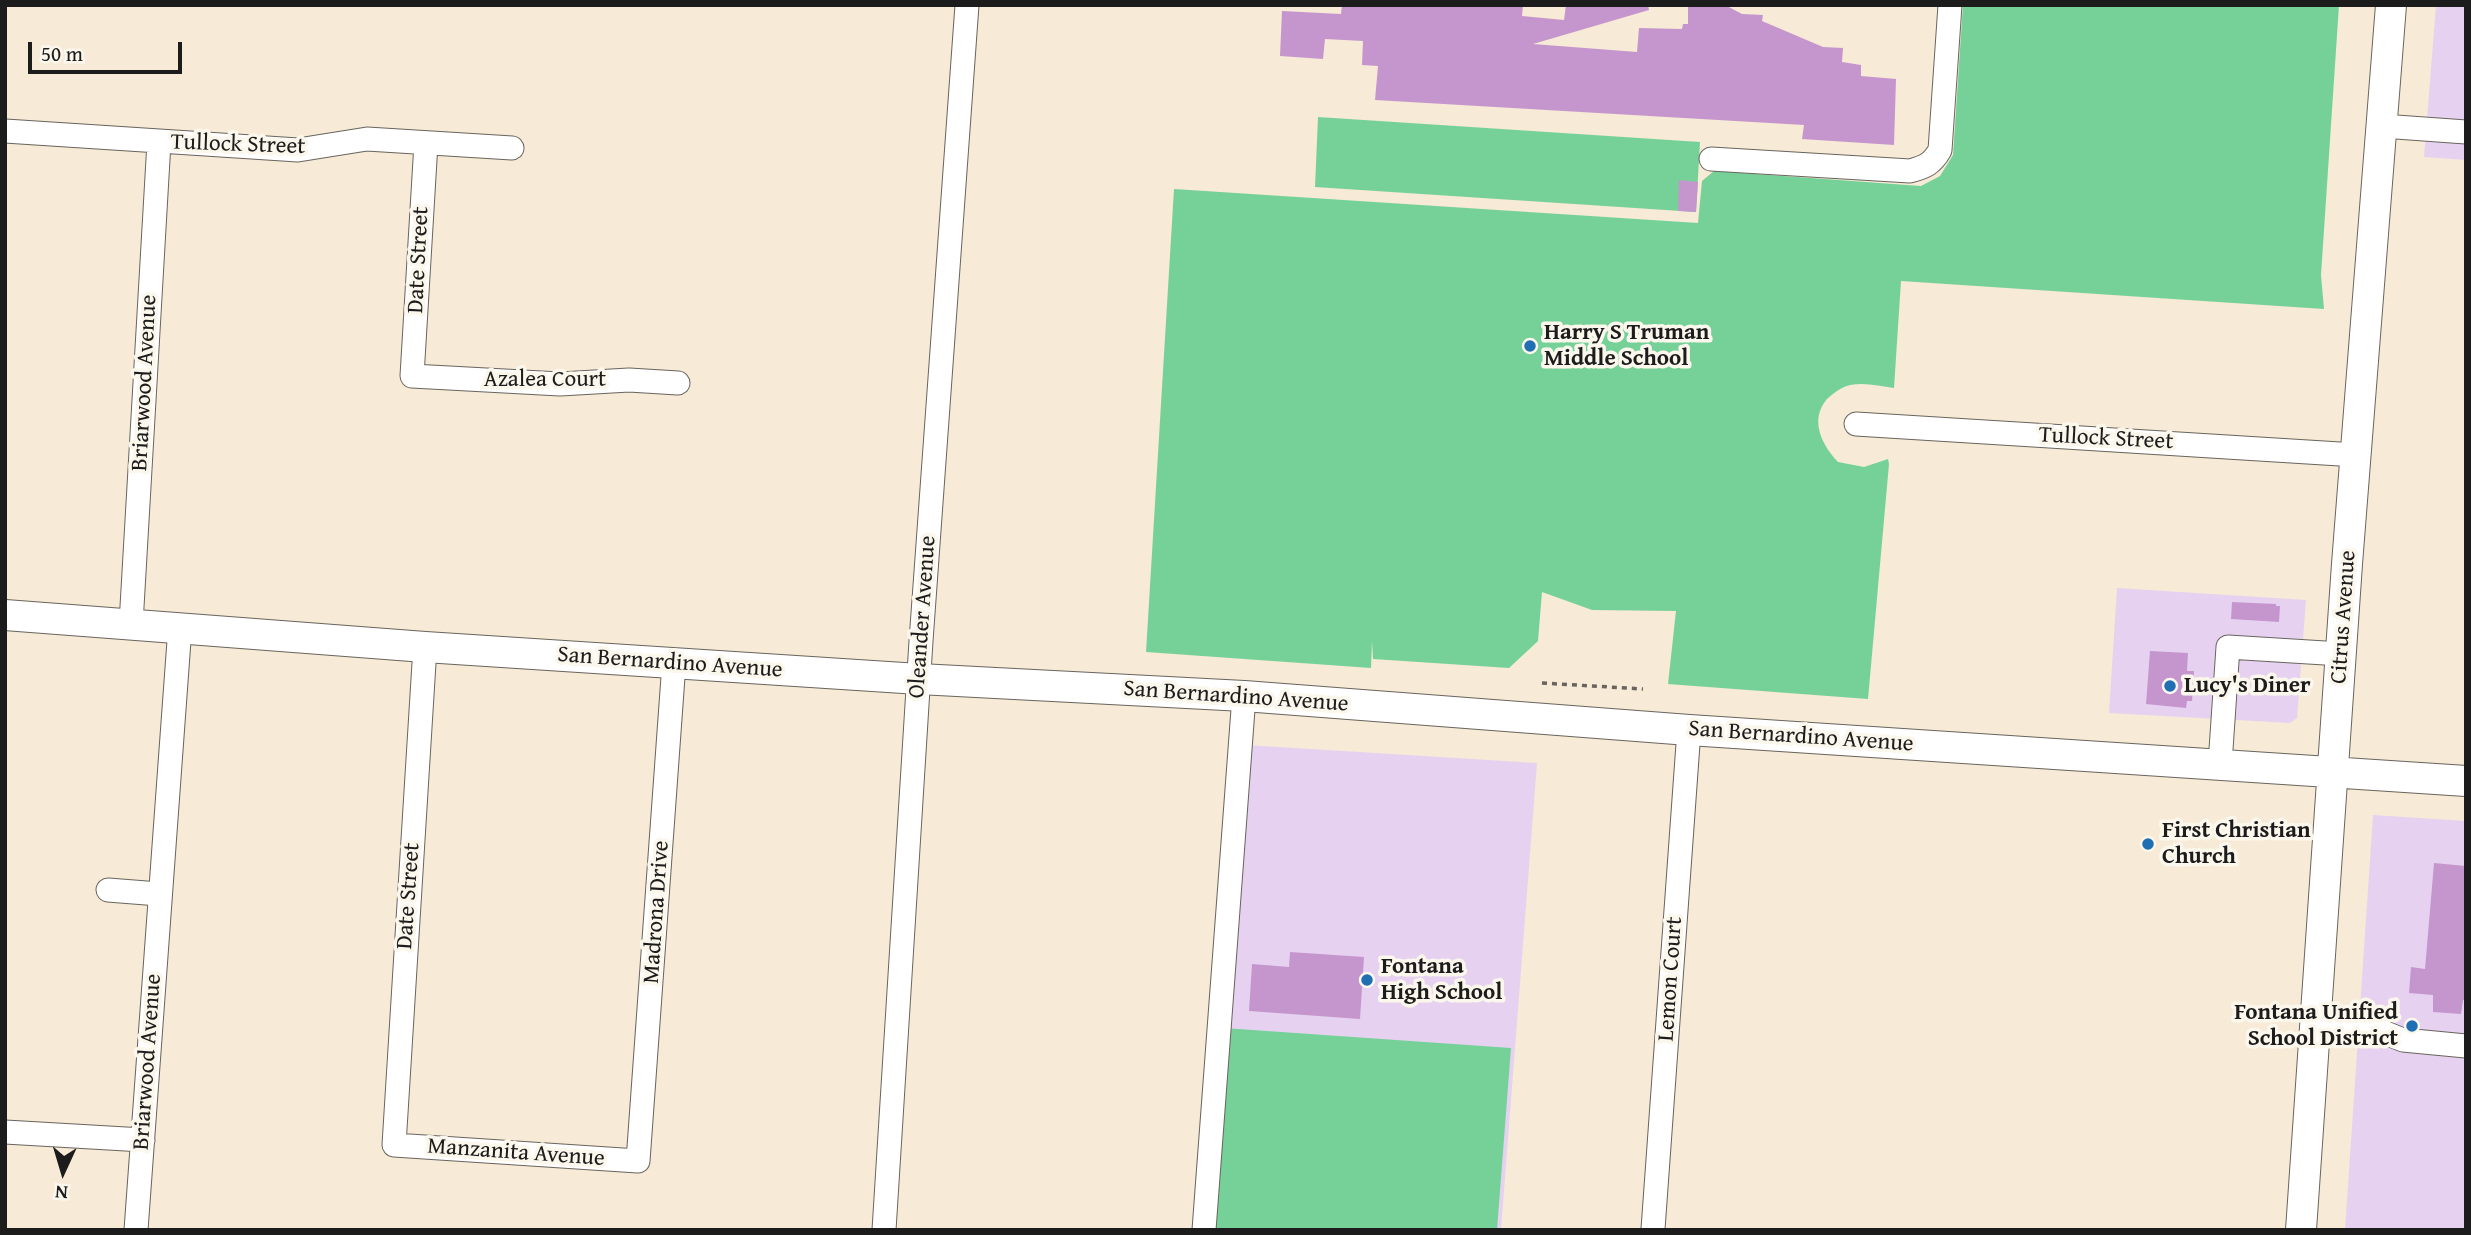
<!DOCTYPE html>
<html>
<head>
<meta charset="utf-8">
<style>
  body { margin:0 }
  #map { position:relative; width:2471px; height:1235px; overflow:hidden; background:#f7ead6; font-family:"Gentium Book Plus",serif }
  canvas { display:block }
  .frame { position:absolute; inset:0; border:7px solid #1c1c1c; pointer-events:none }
  .north { position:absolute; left:28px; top:1137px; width:70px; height:70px; -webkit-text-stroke:5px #fbf7ec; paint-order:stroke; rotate:184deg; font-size:19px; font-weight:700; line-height:28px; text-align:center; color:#1c1c1c }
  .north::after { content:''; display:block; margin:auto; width:24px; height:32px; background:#1c1c1c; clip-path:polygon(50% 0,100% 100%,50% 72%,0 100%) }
  .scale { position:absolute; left:28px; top:42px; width:154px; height:32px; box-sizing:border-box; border:4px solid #1c1c1c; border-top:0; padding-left:9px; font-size:21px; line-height:24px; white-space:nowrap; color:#1c1c1c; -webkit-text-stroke:5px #fbf7ec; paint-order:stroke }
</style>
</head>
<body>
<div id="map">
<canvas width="2471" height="1235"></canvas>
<div class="frame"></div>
<div class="north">N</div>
<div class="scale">50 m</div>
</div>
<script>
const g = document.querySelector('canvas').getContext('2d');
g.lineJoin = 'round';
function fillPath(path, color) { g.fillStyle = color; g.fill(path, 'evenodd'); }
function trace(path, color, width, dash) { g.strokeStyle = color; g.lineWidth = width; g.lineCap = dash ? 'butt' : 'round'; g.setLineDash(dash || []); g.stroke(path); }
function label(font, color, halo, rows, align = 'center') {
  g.font = font + ' "Gentium Book Plus",serif'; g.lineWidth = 7; g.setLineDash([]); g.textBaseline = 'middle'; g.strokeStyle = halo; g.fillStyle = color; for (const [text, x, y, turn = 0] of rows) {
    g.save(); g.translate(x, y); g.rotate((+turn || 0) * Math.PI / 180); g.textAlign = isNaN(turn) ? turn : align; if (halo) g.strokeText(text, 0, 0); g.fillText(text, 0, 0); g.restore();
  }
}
const built = new Path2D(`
  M2436 5H2466V160L2424 157Z
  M2117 588 2306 600 2297 718 2290 723 2109 713Z
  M1230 744 1537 763 1501 1230H1198Z
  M2373 815 2466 821V1230H2345Z`);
const green = new Path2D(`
  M1963 5H2339L2321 275 2324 309 1901 281 1894 388C1880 386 1865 382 1850 385 1841 387 1834 393 1827 399 1809 420 1822 445 1838 462L1864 467 1888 459 1889 464 1868 699 1668 684 1676 611 1592 610 1542 592 1538 641 1509 668 1373 659 1372 641 1371 668 1146 652 1174 189 1698 223 1702 181 1714 171 1921 186 1940 176 1953 155Z
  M1318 117 1700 142 1696 212 1315 187Z
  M1224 1028 1511 1048 1497 1230H1210Z`);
const building = new Path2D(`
  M1342 5H1523L1522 16 1564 20 1566 5H1648L1649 10 1533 44 1637 52 1639 28 1682 29 1683 24H1688V5H1725L1742 14 1763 15 1762 21 1823 47 1843 48 1842 62 1861 65V76L1896 79 1894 145 1802 139 1804 125 1375 100 1378 66 1362 65 1363 41 1325 39 1323 59 1280 56 1282 11 1341 14Z
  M1679 180 1698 182 1696 212 1678 211Z
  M2232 602 2276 604V606H2280L2279 622 2231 619Z
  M2150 651 2188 653 2187 671H2194L2192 701H2187L2186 708 2146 704Z
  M2434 863 2466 866V1000H2463L2461 1014 2433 1012V995L2409 993 2411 967 2425 969Z
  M1290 952 1364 957 1360 1019 1249 1011 1252 964 1289 967Z`);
const path = new Path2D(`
  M1542 683 1643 689`);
const minor = new Path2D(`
  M2382 126 2466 132
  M5 131 298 150 367 139 512 148
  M426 143 412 376 560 384 629 380 678 383
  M1711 159 1910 171C1925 167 1932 164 1940 150L1950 5
  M1856 424 2356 455
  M131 624 159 142
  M425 647 394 1145 638 1161 674 663
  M2220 764 2228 647 2341 654
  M108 890 159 894
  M2316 1024 2373 1028 2403 1040 2466 1046
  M5 1132 143 1140
  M1653 1229 1689 730
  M136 1230 180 627
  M884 1230 921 641 967 5
  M1204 1230 1244 696`);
const major = new Path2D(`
  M5 615 425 647 919 679 1244 696 1689 730 2466 781
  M2301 1230 2347 564 2391 5`);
const markers = [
  [1530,346,7,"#1f6fb2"],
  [2170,686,7,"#1f6fb2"],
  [2148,844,7,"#1f6fb2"],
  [1367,980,7,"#1f6fb2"],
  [2412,1026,7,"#1f6fb2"]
];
const streetNames = [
  ["Tullock Street",238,145,2],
  ["Date Street",419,260,-87],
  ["Azalea Court",545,380],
  ["Briarwood Avenue",145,383,-87],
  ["Tullock Street",2106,439,3],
  ["Oleander Avenue",923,617,-86],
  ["Citrus Avenue",2344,617,-86],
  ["San Bernardino Avenue",670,663,4],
  ["San Bernardino Avenue",1236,697,4],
  ["San Bernardino Avenue",1801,737,4],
  ["Date Street",409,896,-86],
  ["Madrona Drive",657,912,-86],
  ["Lemon Court",1671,979,-86],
  ["Briarwood Avenue",148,1062,-86],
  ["Manzanita Avenue",516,1153,4]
];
const poiNames = [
  ["Harry S Truman",1544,333],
  ["Middle School",1544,359],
  ["Lucy's Diner",2184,686],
  ["First Christian",2162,831],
  ["Church",2162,857],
  ["Fontana",1381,967],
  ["High School",1381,993],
  ["Fontana Unified",2398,1013,"right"],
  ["School District",2398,1039,"right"]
];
fillPath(built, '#e6d2f0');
fillPath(green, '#76d198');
fillPath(building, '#c596cd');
trace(minor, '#69645d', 25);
trace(major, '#69645d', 32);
trace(path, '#69645d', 3.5, [5, 5]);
trace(minor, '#fff', 23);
trace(major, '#fff', 30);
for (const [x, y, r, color] of markers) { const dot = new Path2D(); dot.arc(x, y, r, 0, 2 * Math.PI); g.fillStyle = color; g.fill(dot); trace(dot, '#fbf7ec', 2.5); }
label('23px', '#1c1c1c', '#fbf7ec', streetNames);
label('bold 23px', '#1c1c1c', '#fbf7ec', poiNames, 'left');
</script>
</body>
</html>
